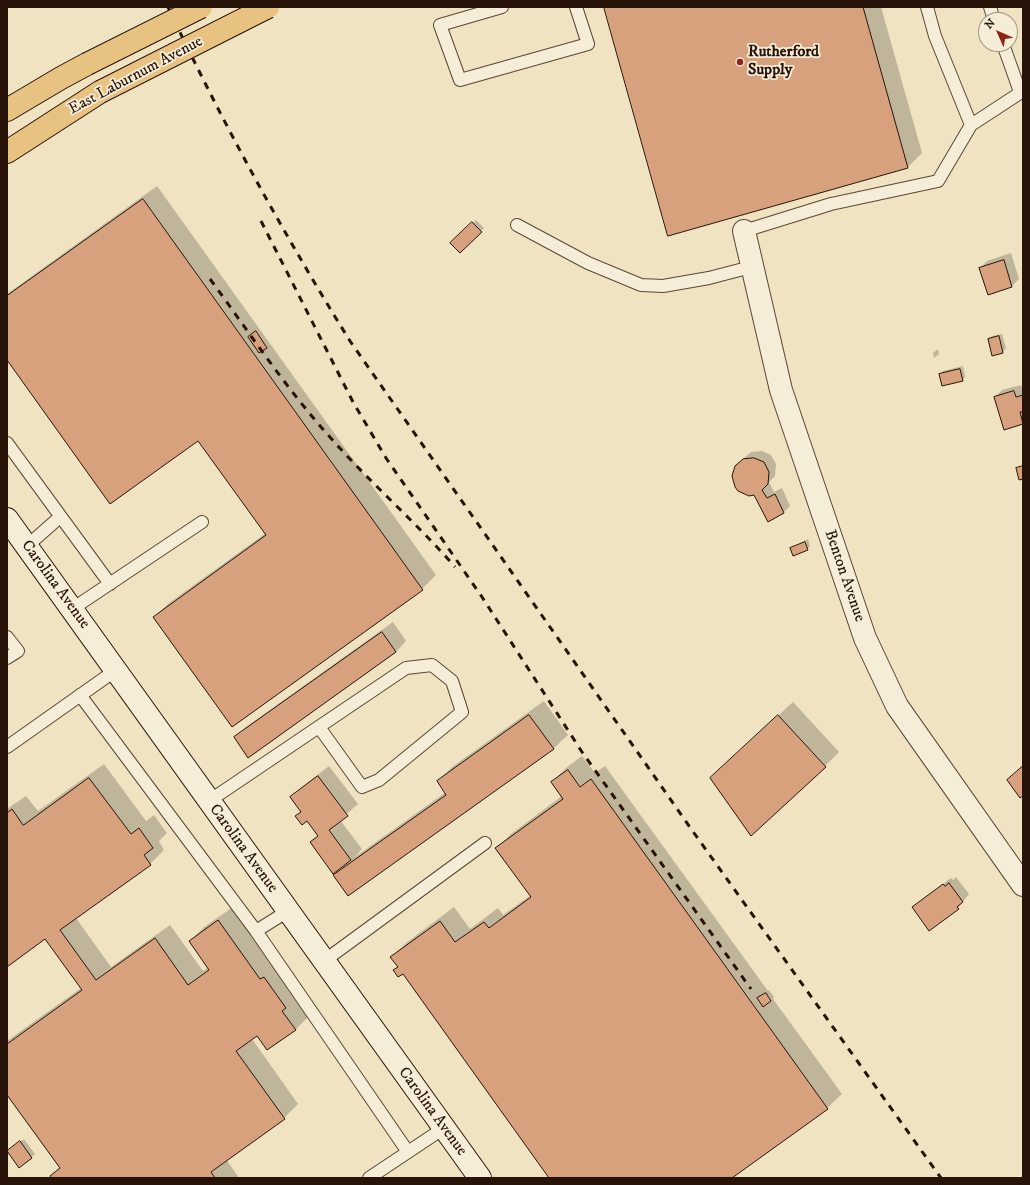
<!DOCTYPE html>
<html>
<head>
<meta charset="utf-8">
<style>
  body { margin:0 }
  #map { position:relative; width:1030px; height:1185px; overflow:hidden; background:#efe3c1; font-family:"IM FELL DW Pica",serif }
  canvas { display:block }
  .frame { position:absolute; inset:0; border:8px solid #281309; pointer-events:none }
  .north { position:absolute; left:978px; top:12px; width:40px; height:40px; box-sizing:border-box; background:#f5edd7; border:1px solid #a39685; border-radius:50%; rotate:315deg; font-size:11px; font-weight:700; line-height:16px; text-align:center; color:#281309 }
  .north::after { content:''; display:block; margin:auto; width:14px; height:18px; background:#8f2418; clip-path:polygon(50% 0,100% 100%,50% 72%,0 100%) }
</style>
</head>
<body>
<div id="map">
<canvas width="1030" height="1185"></canvas>
<div class="frame"></div>
<div class="north">N</div>
</div>
<script>
const g = document.querySelector('canvas').getContext('2d');
g.lineJoin = 'round';
function fillPath(path, color) { g.fillStyle = color; g.fill(path, 'evenodd'); }
function trace(path, color, width, dash) { g.strokeStyle = color; g.lineWidth = width; g.lineCap = dash ? 'butt' : 'round'; g.setLineDash(dash || []); g.stroke(path); }
function label(font, color, halo, rows, align = 'center') {
  g.font = font + ' "IM FELL DW Pica",serif'; g.lineWidth = 3.5; g.setLineDash([]); g.textBaseline = 'middle'; g.strokeStyle = halo; g.fillStyle = color; for (const [text, x, y, turn = 0] of rows) {
    g.save(); g.translate(x, y); g.rotate((+turn || 0) * Math.PI / 180); g.textAlign = isNaN(turn) ? turn : align; if (halo) g.strokeText(text, 0, 0); g.fillText(text, 0, 0); g.restore();
  }
}
const shadow = new Path2D(`
  M605 7H881L922 153 908 167Z
  M157 186 436 575 422 589 232 725 154 617 169 603 266 533 199 439 7 358V294Z
  M476 220 484 228 460 251 452 243Z
  M1011 253 1019 279 1012 286 980 268 987 261Z
  M1002 334 1006 348 1003 352 989 339 992 336Z
  M938 349 939 354 934 358 933 353Z
  M963 366 965 377 962 380 940 374 943 371Z
  M1021 385 1023 391V423L1004 428 995 397 1002 390Z
  M762 451 771 455 776 464 775 476 769 482 774 492 782 488 790 506 783 513 755 494 735 466 751 452Z
  M808 539 810 546 807 549 791 548Z
  M393 622 406 641 396 652 235 738 246 727Z
  M544 701 568 735 553 749 334 876 344 866 311 842 319 835 307 819 297 816 302 811 291 797 302 787 329 766 358 804 340 820 362 849 355 857 446 792 438 781 452 767Z
  M793 702 839 752 825 766 711 778Z
  M582 756 595 773 605 766 768 991 769 990 774 997 773 999 842 1094 827 1108 730 1178H550L392 957 406 943 454 907 470 929 498 908 503 915 531 895 497 848 511 834 562 796 552 782 566 768Z
  M104 764 146 821 154 815 167 833 159 841 164 850 150 864 76 918 111 967 170 925 203 971 209 967 190 941 204 927 233 907 310 1015 296 1029 267 1049 257 1035 252 1039 298 1104 284 1118 226 1159 239 1178H52L51 1176 60 1167 7 1093V1041L81 988 46 938 7 965V809L26 796 38 811Z
  M956 877 969 894 958 908 913 907 951 878 953 880Z
  M24 1139 35 1154 19 1167 8 1151Z`);
const building = new Path2D(`
  M604 7H863L908 168 668 236Z
  M143 199 423 590 232 727 153 617 266 535 198 441 110 504 7 360V296Z
  M472 222 482 232 460 253 450 243Z
  M1004 260 1012 287 988 295 979 268Z
  M256 331 267 348 259 353 248 337Z
  M999 336 1003 353 992 356 988 339Z
  M960 369 963 381 942 386 939 374Z
  M1014 391 1016 397 1023 395V412H1020L1023 424 1004 430 994 397Z
  M754 458 764 462 769 472 768 484 762 490 767 498 775 494 784 513 768 522 754 495 749 496 738 491 735 487 732 476 735 466 743 459Z
  M1023 466V479L1019 480 1016 468Z
  M805 542 808 550 793 556 790 548Z
  M382 632 396 652 248 758 234 737Z
  M529 715 554 749 348 896 333 875 446 795 437 781Z
  M778 715 826 767 751 836 710 778Z
  M1023 766V796L1020 798 1007 780Z
  M568 770 580 787 591 779 828 1109 732 1178H549L403 974 398 977 393 970 398 967 390 957 440 921 455 942 484 922 489 928 531 897 495 848 563 799 551 782Z
  M318 776 348 816 329 830 351 860 333 874 310 842 318 836 307 821 302 825 295 816 301 812 290 797Z
  M89 778 131 834 139 828 153 848 144 855 151 865 60 930 96 980 155 938 188 985 209 970 189 941 218 920 260 979 264 977 286 1008 282 1011 296 1030 267 1050 257 1036 236 1051 285 1119 211 1172 215 1178H51L50 1176 60 1168 7 1095V1044L82 990 45 939 7 967V813L12 809 23 825Z
  M949 883 963 902 957 907 959 909 929 931 912 907 943 884 945 886Z
  M766 993 771 1001 763 1007 757 998Z
  M20 1141 32 1158 19 1168 7 1151Z`);
const lane = new Path2D(`
  M502 7 440 25 460 80 588 44 576 7
  M927 7 935 36 971 125 1023 91
  M990 7 994 20
  M1003 44 1020 92
  M517 225 588 263 641 285 663 286 709 278 751 267
  M744 231 831 204 938 181 971 125
  M7 443 110 584
  M27 546 60 517
  M72 609 202 522
  M7 637 18 651 7 658
  M80 695 256 931 408 1152
  M7 747 116 670
  M209 801 406 668 432 665 452 681 462 712 379 780 362 787 319 727
  M256 931 288 911
  M324 961 485 843
  M369 1178 444 1128`);
const street = new Path2D(`
  M744 231 781 390 865 638 897 706 1023 885`);
const secondary = new Path2D(`
  M7 519 480 1178`);
const primary = new Path2D(`
  M7 110 61 78 87 64
  M7 152 100 92`);
const rail = new Path2D(`
  M168 7C222 122 283 233 350 341L694 833 941 1178
  M261 221 353 402 386 458 482 597 582 752 751 989
  M210 279C249 332 285 387 329 436 369 482 415 521 455 567`);
const primaryBridge = new Path2D(`
  M87 64 201 7
  M100 92 268 7`);
const markers = [
  [740,62,4,"#8f2418"]
];
const poiNames = [
  ["Rutherford",748,53],
  ["Supply",748,71]
];
const streetNames = [
  ["East Laburnum Avenue",136,76,-28],
  ["Benton Avenue",844,576,71],
  ["Carolina Avenue",55,585,54],
  ["Carolina Avenue",243,849,54],
  ["Carolina Avenue",432,1112,54]
];
fillPath(shadow, '#0003');
fillPath(building, '#d8a17d');
trace(building, '#281309', 1);
trace(lane, '#5a4737', 14);
trace(street, '#5a4737', 24);
trace(secondary, '#281309', 24);
trace(primary, '#281309', 24);
trace(lane, '#f5edd7', 12);
trace(street, '#f5edd7', 22);
trace(secondary, '#f5edd7', 22);
trace(primary, '#e8c280', 22);
trace(rail, '#281309', 3, [7, 7]);
trace(primaryBridge, '#281309', 24, []);
trace(primaryBridge, '#e8c280', 22);
for (const [x, y, r, color] of markers) { const dot = new Path2D(); dot.arc(x, y, r, 0, 2 * Math.PI); g.fillStyle = color; g.fill(dot); trace(dot, '#f5edd7', 1.5); }
label('bold 16px', '#281309', '#f5edd7', poiNames, 'left');
label('16px', '#281309', '#f5edd7', streetNames);
</script>
</body>
</html>
